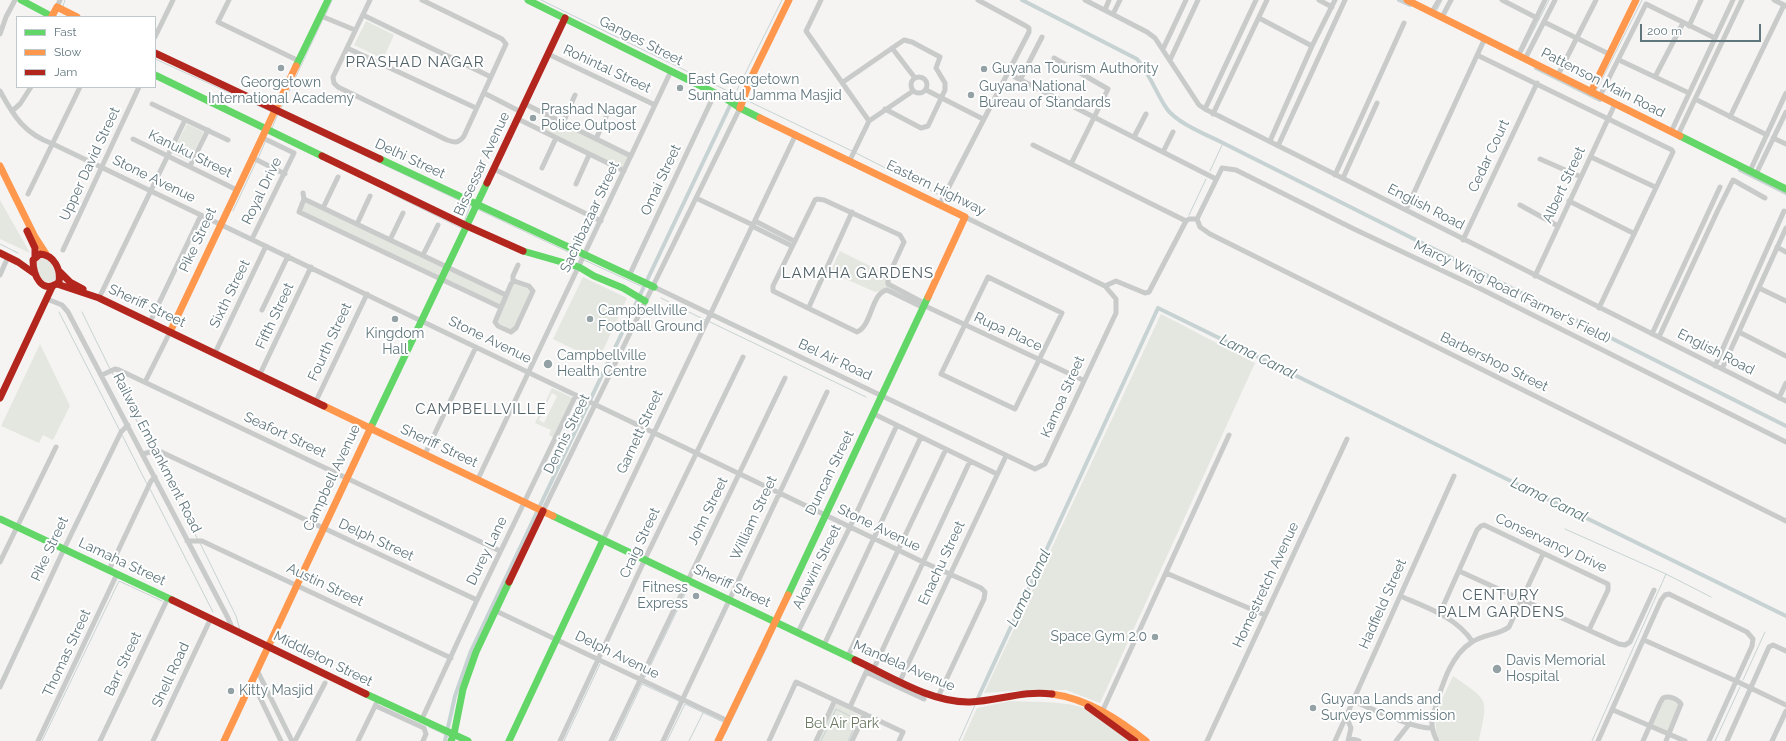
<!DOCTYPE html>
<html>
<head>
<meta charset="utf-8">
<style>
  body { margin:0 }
  #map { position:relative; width:1786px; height:741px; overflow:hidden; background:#f5f4f3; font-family:Raleway,sans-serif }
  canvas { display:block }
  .legend { position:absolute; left:16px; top:16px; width:140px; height:72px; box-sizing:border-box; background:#fff; border:1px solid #bfc8cb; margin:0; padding:5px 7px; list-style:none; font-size:12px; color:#60767d }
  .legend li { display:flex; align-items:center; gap:8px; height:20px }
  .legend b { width:20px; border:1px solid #bfc8cb }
  .scale { position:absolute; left:1640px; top:24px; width:121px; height:18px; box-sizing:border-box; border:2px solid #60767d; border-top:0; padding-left:5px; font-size:12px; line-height:14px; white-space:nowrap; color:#60767d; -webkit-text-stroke:3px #fff; paint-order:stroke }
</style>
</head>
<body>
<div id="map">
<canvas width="1786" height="741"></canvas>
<ul class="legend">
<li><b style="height:5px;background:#63d668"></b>Fast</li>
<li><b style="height:5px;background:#ff974d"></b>Slow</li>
<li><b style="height:5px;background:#b3261e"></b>Jam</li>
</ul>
<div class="scale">200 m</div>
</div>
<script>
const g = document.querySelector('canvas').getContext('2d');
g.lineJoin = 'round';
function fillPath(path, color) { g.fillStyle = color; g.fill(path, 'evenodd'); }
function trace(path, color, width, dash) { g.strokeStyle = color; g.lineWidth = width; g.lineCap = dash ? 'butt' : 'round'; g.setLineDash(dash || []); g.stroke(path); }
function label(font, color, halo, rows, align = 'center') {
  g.font = font + ' Raleway,sans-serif'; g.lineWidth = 4; g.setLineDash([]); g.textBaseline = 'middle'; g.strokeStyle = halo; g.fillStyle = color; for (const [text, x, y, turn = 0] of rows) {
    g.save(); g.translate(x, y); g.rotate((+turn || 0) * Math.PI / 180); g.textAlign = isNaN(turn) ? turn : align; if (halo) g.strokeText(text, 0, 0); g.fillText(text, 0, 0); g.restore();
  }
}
const green = new Path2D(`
  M366 21 394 35 383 59 354 45Z
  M546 115 631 156 624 171 539 130Z
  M187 124 204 132 189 161 172 153Z
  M0 200 30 253 0 239Z
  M306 201 507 297 514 284 525 286 530 290 529 294 513 329H511L497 322 503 306 301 211Z
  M840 251 884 273 887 285 923 303 885 290 875 292 830 272Z
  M44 257C52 262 57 271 56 280 44 290 33 269 38 260Z
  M583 277 627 298 598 361 553 339Z
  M1161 314 1255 363 1100 703 1066 690H1028L984 693Z
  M40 344 70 406 53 440 43 435 39 443 1 426Z
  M552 388 573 398 554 438 549 435 551 430 535 423ZM552 393 557 396 544 423 539 420Z
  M1453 676C1490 702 1488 697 1479 741H1440C1428 720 1444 696 1453 676Z
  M1664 699 1673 700 1680 704 1668 732 1651 724Z
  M1010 701C1031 702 1065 701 1084 708 1098 714 1118 731 1129 741H962L977 708Z
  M836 703 862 716 850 741H818Z`);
const stream = new Path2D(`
  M541 0 740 97
  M63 6 65 0
  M1436 12 1442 0
  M325 16 332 0
  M1522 53 1549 0
  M155 59 272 112
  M1596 91 1642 0
  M735 94 782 0
  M746 100 852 151
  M281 108 323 19
  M277 114 473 207
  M272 128 278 114
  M856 153 939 195
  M258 159 265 142
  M1210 171 1223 143
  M392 194 461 228 462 226
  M477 209 581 258
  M233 211 256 162
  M1189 215 1206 179
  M464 222 470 206
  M0 244 18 253
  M584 260 643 287
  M661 298 705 320
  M59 312 120 431
  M82 312 110 369
  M708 321 866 397
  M112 372 151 449
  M122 435 147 484
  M154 454 198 540
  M150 489 213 612
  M1565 529 1666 574 1711 597
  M200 543 236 616 240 630
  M644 679 687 590
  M1743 680 1765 632
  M642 684 679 701
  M429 727 450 737
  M725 734 768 645
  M42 741 119 581 162 601
  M564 741 600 664
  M615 741 642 684
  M667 741 685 704 723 722
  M689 741 703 713
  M821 741 836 709 858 720 848 741
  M959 741 975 705
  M1592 741 1666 574
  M1715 741 1740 687`);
const canal = new Path2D(`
  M1022 0 1137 59C1150 74 1156 93 1167 109 1177 123 1207 135 1223 143L1786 426
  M1399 0 1410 5
  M1536 68 1600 100
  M1740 170 1786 193
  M978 698 1158 308 1786 616
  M445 741 455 696 471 651 735 95`);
const street = new Path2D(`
  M229 0 218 22 299 61
  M370 0 333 77 334 83 338 87 447 140C455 143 459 143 464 136L506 44 502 39 422 0
  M821 0 806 31 869 121 850 160
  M1085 0 1147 32 1155 38 1199 105 1205 109 1786 401
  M1319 0 1332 7
  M1502 0 1537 18
  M1774 0 1786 6
  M57 7 60 0
  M1105 10 1109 0
  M1432 12 1439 0
  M1113 14 1120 0
  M363 15 491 77
  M321 16 355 30
  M1442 17 1451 0
  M1259 18 1312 46
  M1544 22 1609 54
  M1689 26 1701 0
  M0 34 6 17 15 0
  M155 37 173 0
  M347 48 476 108
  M892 48 915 78
  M1163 49 1186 0
  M548 54 655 105
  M1477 55 1672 150 1673 152 1599 308
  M1518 56 1545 0
  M1054 58 1108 89 1071 164
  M1525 59 1555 0
  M1170 60 1198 0
  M1619 60 1689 93
  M1558 75 1596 0
  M911 85a8 8 0 1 1 16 0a8 8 0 1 1-16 0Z
  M1015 77 1216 179
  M1655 77 1683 23
  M1020 80 1042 37
  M843 82 904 40 912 42 940 57 936 68 945 83V90L928 126 921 128 885 109
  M926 90 983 119
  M0 91C14 117 25 134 53 144L923 562 981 588 985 592 984 599 938 697
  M484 93 521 112
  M1600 96 1646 4 1715 38
  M1695 99 1767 135
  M152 104 228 140
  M525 104 631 156
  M1205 109 1256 0
  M12 111 20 104 31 87
  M1213 114 1267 0
  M1730 117 1784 5
  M518 119 624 171
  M869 121 913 91
  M563 123 575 95
  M1671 132 1733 0
  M1678 135 1742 0
  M1134 137 1146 114
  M1773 138 1786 144
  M133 139 237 190
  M596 139 609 110
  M1270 141 1312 46 1335 0
  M1033 145 1186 221
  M1278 146 1345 0
  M1163 152 1173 132
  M1591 157 1655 187
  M253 158 285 174
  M1540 159 1581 177
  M190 166 208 130
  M542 168 556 138
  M494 169 601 221
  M1750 171 1786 93
  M1756 174 1786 112
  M1335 175 1404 23
  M1343 178 1377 103
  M576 184 589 155
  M303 193 304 199 299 212 500 307
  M28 194 80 87
  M696 198 753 225
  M304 199 506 295
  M1569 201 1633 233
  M940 204 1029 32V28L1026 26 978 0
  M1520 205 1558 226
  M323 208 338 177
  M1406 210 1485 38
  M1197 219 1222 168 1236 170 1354 229 1479 288 1786 442
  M1197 219 1200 227 1210 234 1786 521
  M755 221 794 241
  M357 224 370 196
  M752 226 792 246
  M252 239 294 153 263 138
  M390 240 403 213
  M1463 240 1537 83
  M1777 247 1786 252
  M63 250 139 87
  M423 255 438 225
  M0 275 8 257
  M629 276 715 93
  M1535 276 1615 104
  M988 277 1062 313 1015 409 941 374Z
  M513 281V276L518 265
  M514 281 529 286 533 291 516 328 511 332 498 326 495 322 511 284Z
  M1105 286 1116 281 1145 293 1149 292 1186 221 1189 219H1197
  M654 287 1035 469 1045 464 1116 313V299L1105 286 965 217
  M1759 288 1786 301
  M887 290C871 293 872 326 857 332L773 291V286L815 200 817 199 824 200 900 235 904 242 888 277V284L924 303
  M887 290 922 307
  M99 298 185 120
  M47 299 62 305 68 312 228 618 233 630
  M923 305 1083 380
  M809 307 852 212
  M262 310 288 256
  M150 322 201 215
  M1739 332 1786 356
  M1652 334 1720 187
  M1659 337 1718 210 1733 180 1765 198
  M215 353 266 246
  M1715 366 1784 211
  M1722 369 1786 228
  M260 374 311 267
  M102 375 115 369 119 370 500 551
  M145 382 170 332
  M1779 398 1786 383
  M316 401 367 294
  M874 414 997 474
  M143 454 157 450 477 600
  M425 454 476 347
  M478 479 671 71
  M543 511 740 108
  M603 540 796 134
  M187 541H202L451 658
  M0 562 56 447
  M109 570 151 481 155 477
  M1459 571 1619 644 1625 645 1630 642 1654 590
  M1166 573 1265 615
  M1400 596C1426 607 1456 617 1472 641
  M496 611 728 721
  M1440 613 1477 530 1481 526 1484 525 1608 584V590L1589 630
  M798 632 850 527 897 425
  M1644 640 1736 681 1786 705
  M824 645 921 437
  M848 656 946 449
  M874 668 970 461
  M257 670 292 741
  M866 672 924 699
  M252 681 281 741
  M900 681 1006 456
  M0 687 64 549 121 432 128 425
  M1353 701C1373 709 1411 728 1432 728
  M376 706 424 728 426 734 423 741
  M850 707 867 670
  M1613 710 1685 741
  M1102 712 1229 435
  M1346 716 1351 728 1348 741
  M422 719 477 600 576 395
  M1349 738 1359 741
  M38 741 117 574
  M100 741 168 598
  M153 741 210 620
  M295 741 325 683
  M358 741 376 704
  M560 741 645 559 743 357
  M611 741 785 378
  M663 741 827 392
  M769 741 796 682 903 732 899 741
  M816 741 835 700
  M852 741 865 714
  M1207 741 1347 439
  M1335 741 1454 476
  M1396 741 1410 723
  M1437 741C1434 735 1432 729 1432 723 1431 717 1435 711 1436 705 1443 683 1451 655 1472 642 1484 634 1499 635 1509 627L1543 554
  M1598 741 1661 600 1665 595 1669 594 1747 632 1753 639 1752 646 1709 741
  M1643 741 1660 703 1663 698C1669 695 1678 699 1681 704L1666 741
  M1727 741 1769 647 1773 645 1786 651
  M1772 741 1786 711`);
const fast = new Path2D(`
  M21 0 53 17
  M528 0 725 98 740 108 760 118
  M296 66 328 0
  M155 75 322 156
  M1680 136 1786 189
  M380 159 654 287
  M523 251 579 267 594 276 623 288 645 301
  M371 427 487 183
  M553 516 855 660
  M0 519 172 600
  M788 595 928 297
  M366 694 468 741
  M451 741 454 734 463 689 476 652 509 582
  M509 741 603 540`);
const slow = new Path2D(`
  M1407 0 1680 136
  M52 16 57 7 77 17
  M1591 92 1636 0
  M740 108 751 78 789 0
  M760 118 965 217 928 297
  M0 166 35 237 46 254
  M170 332 296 66
  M324 406 553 516
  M1052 694C1088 699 1118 719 1146 741
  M224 741 371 427
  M718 741 788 595`);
const jam = new Path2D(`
  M155 53 380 159
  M322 156 467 226 523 251
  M487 183 565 18
  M27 231 35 248V257
  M0 253 18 262 35 274
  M40 254C54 255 61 269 59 282 42 296 33 275 33 260Z
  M60 272 70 282 83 289
  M57 284 99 298 324 406
  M0 398 52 287
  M509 582 543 511
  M172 600 366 694
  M855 660C890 676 931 703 970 702 998 701 1024 690 1052 694
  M1088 707 1135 741`);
const markers = [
  [281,68,4,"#94a2a6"],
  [984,69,4,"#94a2a6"],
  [680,88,4,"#94a2a6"],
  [971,95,4,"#94a2a6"],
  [533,118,4,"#94a2a6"],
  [395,319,4,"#94a2a6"],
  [590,319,4,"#94a2a6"],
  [548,364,5,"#94a2a6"],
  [696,596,4,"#94a2a6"],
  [1155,637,4,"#94a2a6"],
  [1497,669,5,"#94a2a6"],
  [231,691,4,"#94a2a6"],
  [1313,708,4,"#94a2a6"]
];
const streetNames = [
  ["Ganges Street",641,41,27],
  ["Rohintal Street",607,69,25],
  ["Pattenson Main Road",1603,83,27],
  ["Kanuku Street",190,154,26],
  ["Cedar Court",1489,156,-65],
  ["Delhi Street",410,159,25],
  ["Upper David Street",90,164,-65],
  ["Bissessar Avenue",482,164,-65],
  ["Stone Avenue",154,179,26],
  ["Omai Street",661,180,-65],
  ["Albert Street",1564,185,-65],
  ["Eastern Highway",936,188,26],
  ["Royal Drive",262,191,-64],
  ["English Road",1426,207,27],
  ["Sachibazaar Street",590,217,-65],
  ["Pike Street",198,240,-65],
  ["Marcy Wing Road (Farmer's Field)",1512,292,26],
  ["Sixth Street",230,294,-64],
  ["Sheriff Street",147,306,25],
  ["Fifth Street",275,316,-65],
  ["Rupa Place",1008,332,25],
  ["Stone Avenue",490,340,26],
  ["Fourth Street",330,342,-65],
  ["English Road",1716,352,27],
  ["Bel Air Road",835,360,25],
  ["Barbershop Street",1494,362,26],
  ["Kamoa Street",1063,397,-66],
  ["Garnett Street",640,432,-65],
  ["Dennis Street",567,434,-64],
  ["Seafort Street",285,435,25],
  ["Sheriff Street",439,446,25],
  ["Railway Embankment Road",157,453,63],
  ["Duncan Street",830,473,-64],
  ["Campbell Avenue",332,478,-65],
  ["John Street",708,511,-64],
  ["William Street",754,518,-65],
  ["Stone Avenue",879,528,26],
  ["Delph Street",376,540,25],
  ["Craig Street",640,543,-65],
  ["Conservancy Drive",1551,543,25],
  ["Pike Street",50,549,-65],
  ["Durey Lane",487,551,-64],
  ["Lamaha Street",122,562,25],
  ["Enachu Street",942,563,-65],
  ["Akawini Street",817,567,-64],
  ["Austin Street",325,585,25],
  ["Homestretch Avenue",1266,585,-65],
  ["Sheriff Street",732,586,25],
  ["Hadfield Street",1383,604,-66],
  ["Thomas Street",67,653,-65],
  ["Delph Avenue",617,655,26],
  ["Middleton Street",323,659,26],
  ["Barr Street",123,664,-65],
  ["Mandela Avenue",904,666,23],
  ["Shell Road",171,675,-65]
];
const poiNames = [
  ["Guyana Tourism Authority",992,69],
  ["East Georgetown",688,80],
  ["Sunnatul Jamma Masjid",688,96],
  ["Georgetown",281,83,"center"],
  ["International Academy",281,99,"center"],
  ["Guyana National",979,87],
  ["Bureau of Standards",979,103],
  ["Prashad Nagar",541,110],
  ["Police Outpost",541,126],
  ["Campbellville",598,311],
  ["Football Ground",598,327],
  ["Kingdom",395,334,"center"],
  ["Hall",395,350,"center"],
  ["Campbellville",557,356],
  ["Health Centre",557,372],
  ["Fitness",688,588,"right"],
  ["Express",688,604,"right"],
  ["Space Gym 2.0",1147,637,"right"],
  ["Davis Memorial",1506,661],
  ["Hospital",1506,677],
  ["Kitty Masjid",239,691],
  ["Guyana Lands and",1321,700],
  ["Surveys Commission",1321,716]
];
const parkNames = [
  ["Bel Air Park",842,724]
];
const neighbourhoodNames = [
  ["PRASHAD NAGAR",415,62],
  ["LAMAHA GARDENS",858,273],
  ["CAMPBELLVILLE",481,409],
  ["CENTURY",1501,595],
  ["PALM GARDENS",1501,612]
];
const waterNames = [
  ["Lama Canal",1258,357,26],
  ["Lama Canal",1549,500,26],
  ["Lama Canal",1029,588,-65]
];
fillPath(green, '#e4e6e0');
trace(stream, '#c7d2d3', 1);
trace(canal, '#c7d2d3', 4);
trace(street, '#c9caca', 5);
trace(fast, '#63d668', 7);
trace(slow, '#ff974d', 7);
trace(jam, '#b3261e', 7);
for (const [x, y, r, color] of markers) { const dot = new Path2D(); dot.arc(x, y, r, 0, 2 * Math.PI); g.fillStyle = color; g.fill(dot); trace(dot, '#fff', 1.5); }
label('14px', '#60767d', '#fff', streetNames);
label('14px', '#60767d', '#fff', poiNames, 'left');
label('14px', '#6c7a63', '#fff', parkNames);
g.letterSpacing = '1px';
label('15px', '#526268', '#fff', neighbourhoodNames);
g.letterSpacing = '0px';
label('italic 15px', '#5b7679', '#fff', waterNames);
</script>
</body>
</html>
